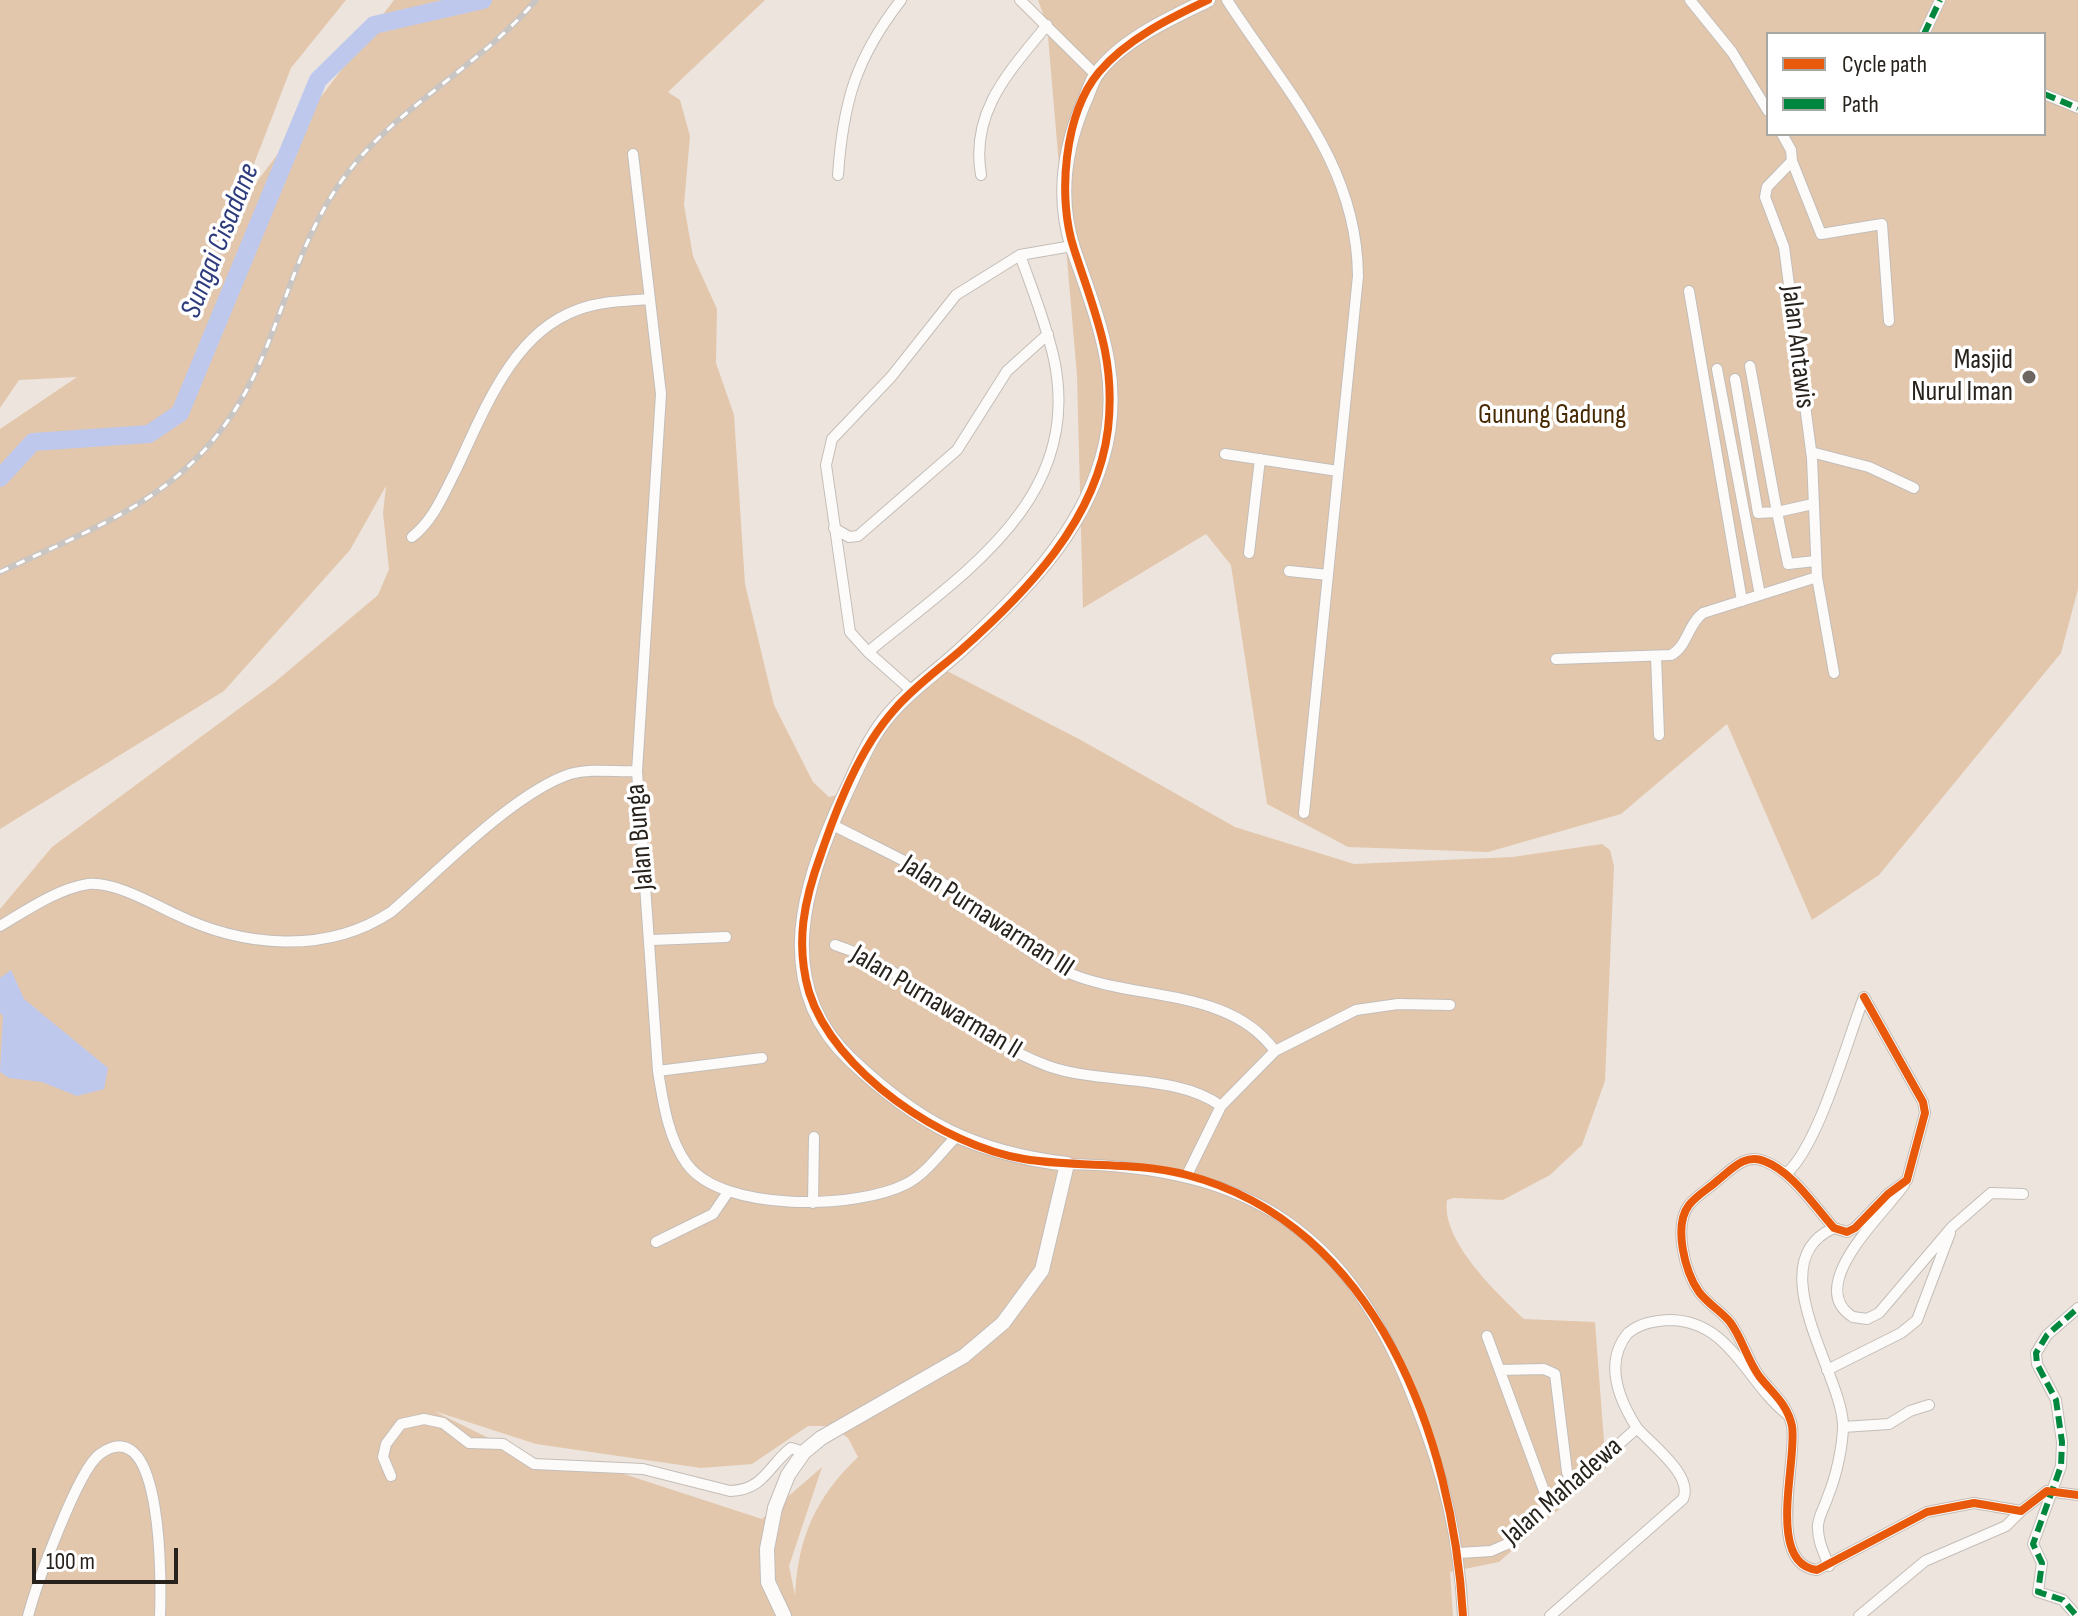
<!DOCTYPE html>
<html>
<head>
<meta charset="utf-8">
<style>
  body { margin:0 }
  #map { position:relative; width:2078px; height:1616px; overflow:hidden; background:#ede5dd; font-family:"Sofia Sans Condensed",sans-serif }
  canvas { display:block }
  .legend { position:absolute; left:1766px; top:32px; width:280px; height:104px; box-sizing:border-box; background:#fff; border:2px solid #a9a7a4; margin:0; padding:10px 14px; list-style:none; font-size:24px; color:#28221c }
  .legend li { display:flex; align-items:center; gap:16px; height:40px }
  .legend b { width:40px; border:2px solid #a9a7a4 }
  .scale { position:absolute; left:32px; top:1548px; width:146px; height:36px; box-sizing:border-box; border:4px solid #28221c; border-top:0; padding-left:10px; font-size:24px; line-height:28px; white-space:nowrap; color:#28221c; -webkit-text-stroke:6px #fff; paint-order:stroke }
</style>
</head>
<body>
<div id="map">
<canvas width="2078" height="1616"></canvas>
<ul class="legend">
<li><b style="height:10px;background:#e8590c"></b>Cycle path</li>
<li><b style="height:10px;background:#00873e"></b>Path</li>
</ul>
<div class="scale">100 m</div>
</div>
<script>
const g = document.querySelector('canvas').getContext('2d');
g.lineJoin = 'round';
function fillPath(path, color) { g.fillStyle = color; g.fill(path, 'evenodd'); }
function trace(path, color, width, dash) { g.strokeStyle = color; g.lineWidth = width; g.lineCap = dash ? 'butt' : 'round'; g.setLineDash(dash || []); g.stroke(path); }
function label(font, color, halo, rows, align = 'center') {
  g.font = font + ' "Sofia Sans Condensed",sans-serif'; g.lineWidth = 7; g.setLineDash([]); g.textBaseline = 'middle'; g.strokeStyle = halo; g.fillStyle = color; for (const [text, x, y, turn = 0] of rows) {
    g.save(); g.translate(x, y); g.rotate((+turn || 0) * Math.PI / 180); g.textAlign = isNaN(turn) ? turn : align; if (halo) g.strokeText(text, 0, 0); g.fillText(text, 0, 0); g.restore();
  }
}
const green = new Path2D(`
  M0 0H346L291 68 237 208 394 0H765L668 92 680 100 690 136 684 205 693 256 717 309 716 363 734 415 745 584 774 705 813 782 829 797 840 794 852 766 933 669 947 671 1079 739 1235 827 1354 864 1512 857 1602 844 1610 850 1614 866 1605 1081 1582 1145 1550 1175 1503 1200 1454 1198 1447 1200C1441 1241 1497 1293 1524 1319L1595 1322 1606 1468 1499 1562 1450 1572 1453 1616H0V909L52 847 275 682 378 595 389 569 383 513 386 486 350 550 224 691 0 829V429L77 377 19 380 0 408ZM434 1411 536 1444 701 1468 752 1464 808 1426H831L848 1438 858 1457C816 1497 798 1537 795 1595L789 1566 822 1467 762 1519 624 1474 553 1470Z
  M1038 0H2078V589L2061 653 1879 875 1812 920 1727 724 1621 814 1488 852 1348 847 1267 804 1231 565 1206 534 1083 608 1077 376 1047 25ZM1768 34H2044V134H1768Z`);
const water = new Path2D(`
  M11 970 24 999 108 1068 104 1089 77 1096 42 1082 9 1078 0 1072 3 1016 0 1013V978Z`);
const river = new Path2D(`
  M0 478 33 442 149 434 180 413 318 80 374 25 483 0`);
const minor = new Path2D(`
  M1020 0 1096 75
  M1227 0C1285 90 1357 163 1358 276L1304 813
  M1690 0 1732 52 1768 111
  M1924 34 1940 0
  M2044 94 2078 108
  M1782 134 1791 150 1792 161 1767 187 1765 197 1784 247 1812 458 1817 577 1834 673
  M633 154 661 394 637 771
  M1792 161 1821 234 1882 224 1889 321
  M838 175C843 102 856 58 901 0
  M981 175C970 111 1010 71 1047 25
  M1689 291 1742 601
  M1750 366 1777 512 1813 504
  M1717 369 1760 595
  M1735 379 1758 513 1777 512 1788 564 1815 561
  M1811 452 1869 467 1914 488
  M1225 454 1338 471
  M834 528 849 537 858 536 957 450 1007 371 1048 334
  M412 537C434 519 442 497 455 472 483 414 511 334 577 310 600 301 625 301 649 299
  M1249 553 1260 459
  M1289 571 1328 575
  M868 652C961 575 1084 500 1054 359 1046 323 1032 289 1020 255
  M1656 656 1659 735
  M1556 659 1671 655C1687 647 1688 624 1703 613L1817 577
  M912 691 868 652 850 632 826 465 832 439 891 377 956 295 1020 255 1072 246
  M831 824C871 845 913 863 950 888 990 915 1023 954 1069 973 1135 1001 1229 987 1275 1051
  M0 926C27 910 57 889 88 884 113 881 152 903 175 914 242 947 326 955 391 912 438 872 513 793 570 774 591 768 616 772 637 771L658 1071C663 1102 668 1138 687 1164 723 1213 857 1209 906 1184 926 1174 940 1153 955 1138
  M652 940 726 937
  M835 945C914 970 970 1038 1048 1066 1101 1085 1176 1073 1221 1106
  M1864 997 1923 1102 1925 1113 1907 1180 1888 1194 1855 1228 1847 1232 1834 1228C1814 1206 1793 1172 1764 1161 1745 1153 1731 1170 1717 1181 1708 1189 1696 1196 1689 1205 1673 1226 1685 1272 1699 1292 1708 1304 1721 1311 1730 1322 1742 1338 1747 1359 1759 1376 1772 1393 1787 1403 1792 1426 1798 1458 1765 1564 1817 1570L1927 1512 1974 1503 2021 1511 2047 1491 2078 1495
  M658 1071 762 1058
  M1067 1164C1251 1167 1349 1231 1415 1403 1444 1476 1459 1538 1463 1616
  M1786 1174C1819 1145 1847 1041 1864 997
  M1187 1175 1221 1106 1275 1051 1356 1010 1398 1004 1450 1005
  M1904 1185C1885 1213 1803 1286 1853 1317L1867 1319 1879 1313 1952 1227 1991 1193 2023 1194
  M813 1203 814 1137
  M656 1242 713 1214 728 1192
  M1487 1336 1550 1507
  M1500 1370 1544 1369 1555 1374 1567 1472 1572 1485
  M1827 1370 1901 1333 1917 1320 1950 1233
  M1843 1427 1889 1424 1910 1411 1929 1405
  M1637 1428C1619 1400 1603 1363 1628 1333 1641 1323 1653 1321 1669 1320 1730 1320 1746 1382 1787 1414
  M391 1476 383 1457 386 1444 401 1424 424 1419 443 1423 469 1443 503 1444 534 1464 643 1469 730 1491C764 1490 768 1466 791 1448L804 1452
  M1459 1553 1491 1551 1507 1544 1637 1428C1652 1445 1694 1476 1683 1499L1550 1616
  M1829 1566C1824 1553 1817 1540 1818 1525 1819 1515 1825 1506 1828 1496 1836 1477 1843 1446 1843 1425 1842 1374 1758 1261 1834 1228
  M2075 1614 2063 1600 2038 1592 2042 1563 2033 1544 2061 1466 2062 1442 2056 1400 2037 1364 2036 1353 2047 1335 2078 1308
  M28 1616C36 1586 78 1469 100 1454 165 1407 161 1591 160 1616
  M1859 1616 1925 1561 2006 1526 2021 1511`);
const tertiary = new Path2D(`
  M784 1616 768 1582 767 1549 775 1508 788 1475 804 1452 821 1438 964 1356 1003 1323 1042 1270 1067 1164C974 1153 918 1124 850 1059 770 983 805 879 845 794 857 769 867 743 884 721 907 691 939 671 966 645 1023 592 1080 535 1102 459 1125 381 1098 321 1073 248 1057 198 1064 149 1084 102 1088 94 1091 82 1096 75 1121 40 1171 18 1208 0`);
const rail = new Path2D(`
  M0 572C123 515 210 486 265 351 290 290 307 224 349 171 399 106 481 65 536 0`);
const quiet = new Path2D(`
  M1924 34 1940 0
  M2044 94 2078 108
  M2075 1614 2063 1600 2038 1592 2042 1563 2033 1544 2061 1466 2062 1442 2056 1400 2037 1364 2036 1353 2047 1335 2078 1308`);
const cycleway = new Path2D(`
  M1208 0C1170 18 1127 39 1099 72 1064 114 1057 198 1074 249 1095 314 1116 358 1108 429 1097 520 1026 593 960 651 938 670 914 687 895 709 860 748 838 804 821 854 804 900 795 943 809 992 834 1072 944 1146 1024 1159 1078 1168 1134 1161 1187 1175 1377 1225 1453 1439 1463 1616
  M1864 997 1923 1102 1925 1113 1907 1180 1888 1194 1855 1228 1847 1232 1834 1228C1814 1206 1793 1172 1764 1161 1745 1153 1731 1170 1717 1181 1708 1189 1696 1196 1689 1205 1673 1226 1685 1272 1699 1292 1708 1304 1721 1311 1730 1322 1742 1338 1747 1359 1759 1376 1772 1393 1787 1403 1792 1426 1798 1458 1765 1564 1817 1570L1927 1512 1974 1503 2021 1511 2047 1491 2078 1495`);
const markers = [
  [2029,377,8,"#6d6660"]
];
const streetNames = [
  ["Jalan Antawis",1797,347,83],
  ["Jalan Bunga",641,837,-95],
  ["Jalan Purnawarman III",987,917,33],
  ["Jalan Purnawarman II",936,1003,31],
  ["Jalan Mahadewa",1563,1492,-41]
];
const poiNames = [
  ["Masjid",2013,361],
  ["Nurul Iman",2013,393]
];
const parkNames = [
  ["Gunung Gadung",1552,416]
];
const waterNames = [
  ["Sungai Cisadane",221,241,-68]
];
fillPath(green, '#e2c7ad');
fillPath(water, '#bec8ed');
trace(river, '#bec8ed', 18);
trace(minor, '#c4bdb7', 12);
trace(tertiary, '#c4bdb7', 16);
trace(minor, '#fcfbfa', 10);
trace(tertiary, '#fcfbfa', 14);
trace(rail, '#c8c5c3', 6);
trace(rail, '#fff', 3, [9]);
trace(quiet, '#00873e', 6, [12, 6]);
trace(cycleway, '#e8590c', 8);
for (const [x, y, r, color] of markers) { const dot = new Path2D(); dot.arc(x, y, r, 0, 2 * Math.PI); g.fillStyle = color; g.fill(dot); trace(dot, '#fff', 3); }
label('28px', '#28221c', '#fff', streetNames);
label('28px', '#28221c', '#fff', poiNames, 'right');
label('28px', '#482902', '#fff', parkNames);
label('italic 30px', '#2e3b7d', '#fff', waterNames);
</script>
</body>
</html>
